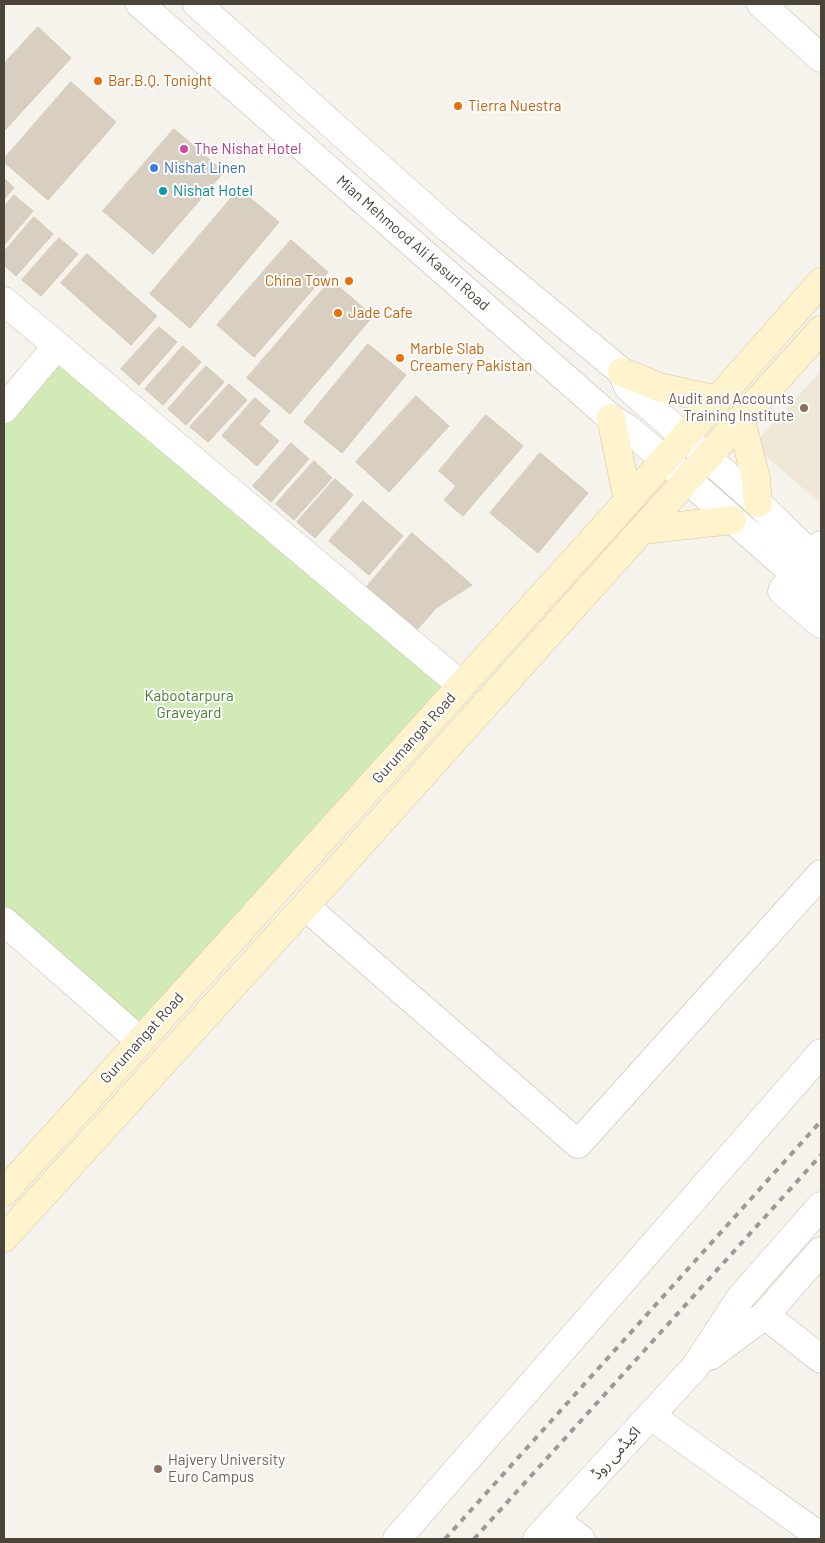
<!DOCTYPE html>
<html>
<head>
<meta charset="utf-8">
<style>
  body { margin:0 }
  #map { position:relative; width:825px; height:1543px; overflow:hidden; background:#f6f3ec; font-family:Barlow,sans-serif }
  canvas { display:block }
  .frame { position:absolute; inset:0; border:5px solid #4b4439; pointer-events:none }
</style>
</head>
<body>
<div id="map">
<canvas width="825" height="1543"></canvas>
<div class="frame"></div>
</div>
<script>
const g = document.querySelector('canvas').getContext('2d');
g.lineJoin = 'round';
function fillPath(path, color) { g.fillStyle = color; g.fill(path, 'evenodd'); }
function trace(path, color, width, dash) { g.strokeStyle = color; g.lineWidth = width; g.lineCap = dash ? 'butt' : 'round'; g.setLineDash(dash || []); g.stroke(path); }
function label(font, color, halo, rows, align = 'center') {
  g.font = font + ' Barlow,"Noto Sans Arabic",sans-serif'; g.lineWidth = 4; g.setLineDash([]); g.textBaseline = 'middle'; g.strokeStyle = halo; g.fillStyle = color; for (const [text, x, y, turn = 0] of rows) {
    g.save(); g.translate(x, y); g.rotate((+turn || 0) * Math.PI / 180); g.textAlign = isNaN(turn) ? turn : align; if (halo) g.strokeText(text, 0, 0); g.fillText(text, 0, 0); g.restore();
  }
}
const education = new Path2D(`
  M821 371V504L753 445Z`);
const green = new Path2D(`
  M59 348 455 687 141 1034 4 913V413Z`);
const building = new Path2D(`
  M38 27 71 58 4 131V64Z
  M71 82 116 122 48 200 4 162V159Z
  M174 129 224 172 153 254 103 211Z
  M4 178 14 188 4 199Z
  M239 189 279 222 190 328 150 294Z
  M14 195 33 211 4 245V207Z
  M34 217 53 234 16 276 4 265V252Z
  M59 238 78 254 41 296 22 280Z
  M291 240 328 272 254 357 217 325Z
  M87 254 157 316 131 345 61 283Z
  M331 280 373 316 290 414 247 378Z
  M159 327 177 342 139 385 121 369Z
  M368 344 406 375 342 453 304 422Z
  M183 346 201 362 163 405 145 389Z
  M206 366 224 382 186 425 168 409Z
  M229 384 247 400 208 442 190 427Z
  M416 396 449 426 389 492 356 462Z
  M255 398 270 411 259 424 279 441 257 466 222 436Z
  M486 415 523 446 463 516 444 500 456 486 439 471Z
  M291 443 309 459 271 502 253 486Z
  M540 453 588 493 538 553 490 513Z
  M314 461 332 478 294 520 276 504Z
  M335 479 353 495 315 538 297 522Z
  M363 501 403 536 369 575 329 541Z
  M412 533 472 585 436 608 415 632 365 589Z`);
const minor = new Path2D(`
  M761 4 821 58
  M4 301 461 685
  M4 409 57 346
  M821 545 811 554 782 591 821 624
  M305 906 578 1144 821 874
  M4 921 139 1040
  M765 1315 821 1359
  M651 1416 821 1537
  M555 1520 581 1539
  M397 1539 821 1053`);
const tertiary = new Path2D(`
  M140 4 611 418 627 428 664 459 821 597
  M197 4 449 229 622 372 628 387 758 503 821 565
  M710 1356 765 1315 821 1251
  M537 1539 695 1367 741 1297 821 1206`);
const secondary = new Path2D(`
  M622 372 659 387 717 400
  M611 418 628 501
  M741 421 756 478 758 503
  M642 530 732 520
  M4 1192 628 501 821 282
  M4 1238 305 906 821 330`);
const rail = new Path2D(`
  M445 1539 821 1121
  M474 1539 821 1155`);
const markers = [
  [98,81,5,"#e8710a"],
  [458,106,5,"#e8710a"],
  [184,149,5,"#d1479c"],
  [154,168,5,"#3f7fe0"],
  [163,191,5,"#0f9aa8"],
  [349,281,5,"#e8710a"],
  [338,313,5,"#e8710a"],
  [400,358,5,"#e8710a"],
  [804,408,5,"#8d6e63"],
  [158,1469,5,"#8d6e63"]
];
const foodNames = [
  ["Bar.B.Q. Tonight",108,81],
  ["Tierra Nuestra",468,106],
  ["China Town",339,281,"right"],
  ["Jade Cafe",348,313],
  ["Marble Slab",410,349],
  ["Creamery Pakistan",410,366]
];
const hotelNames = [
  ["The Nishat Hotel",194,149]
];
const shopNames = [
  ["Nishat Linen",164,168]
];
const cultureNames = [
  ["Nishat Hotel",173,191]
];
const streetNames = [
  ["Mian Mehmood Ali Kasuri Road",413,243,41],
  ["Gurumangat Road",414,738,-48],
  ["Gurumangat Road",142,1038,-48],
  ["اکیڈمی روڈ",616,1453,-48]
];
const educationNames = [
  ["Audit and Accounts",794,399],
  ["Training Institute",794,416],
  ["Hajvery University",168,1460,"left"],
  ["Euro Campus",168,1477,"left"]
];
const parkNames = [
  ["Kabootarpura",189,696],
  ["Graveyard",189,713]
];
fillPath(education, '#efe8d6');
fillPath(green, '#d2eab5');
fillPath(building, '#d8cfc1');
trace(building, '#d3c7b4', 1);
trace(minor, '#c2bbae', 29);
trace(tertiary, '#c2bbae', 29);
trace(secondary, '#d6c79b', 29);
trace(minor, '#fff', 28);
trace(tertiary, '#fff', 28);
trace(secondary, '#fff3cd', 28);
trace(rail, '#9a9a9a', 4, [6, 6]);
for (const [x, y, r, color] of markers) { const dot = new Path2D(); dot.arc(x, y, r, 0, 2 * Math.PI); g.fillStyle = color; g.fill(dot); trace(dot, '#fff', 2); }
label('15px', '#c56008', '#fff', foodNames, 'left');
label('15px', '#b23c85', '#fff', hotelNames, 'left');
label('15px', '#366cbe', '#fff', shopNames, 'left');
label('15px', '#0d838f', '#fff', cultureNames, 'left');
label('15px', '#4b4439', '#fff', streetNames);
label('15px', '#785e54', '#fff', educationNames, 'right');
label('15px', '#4a7f2a', '#fff', parkNames);
</script>
</body>
</html>
